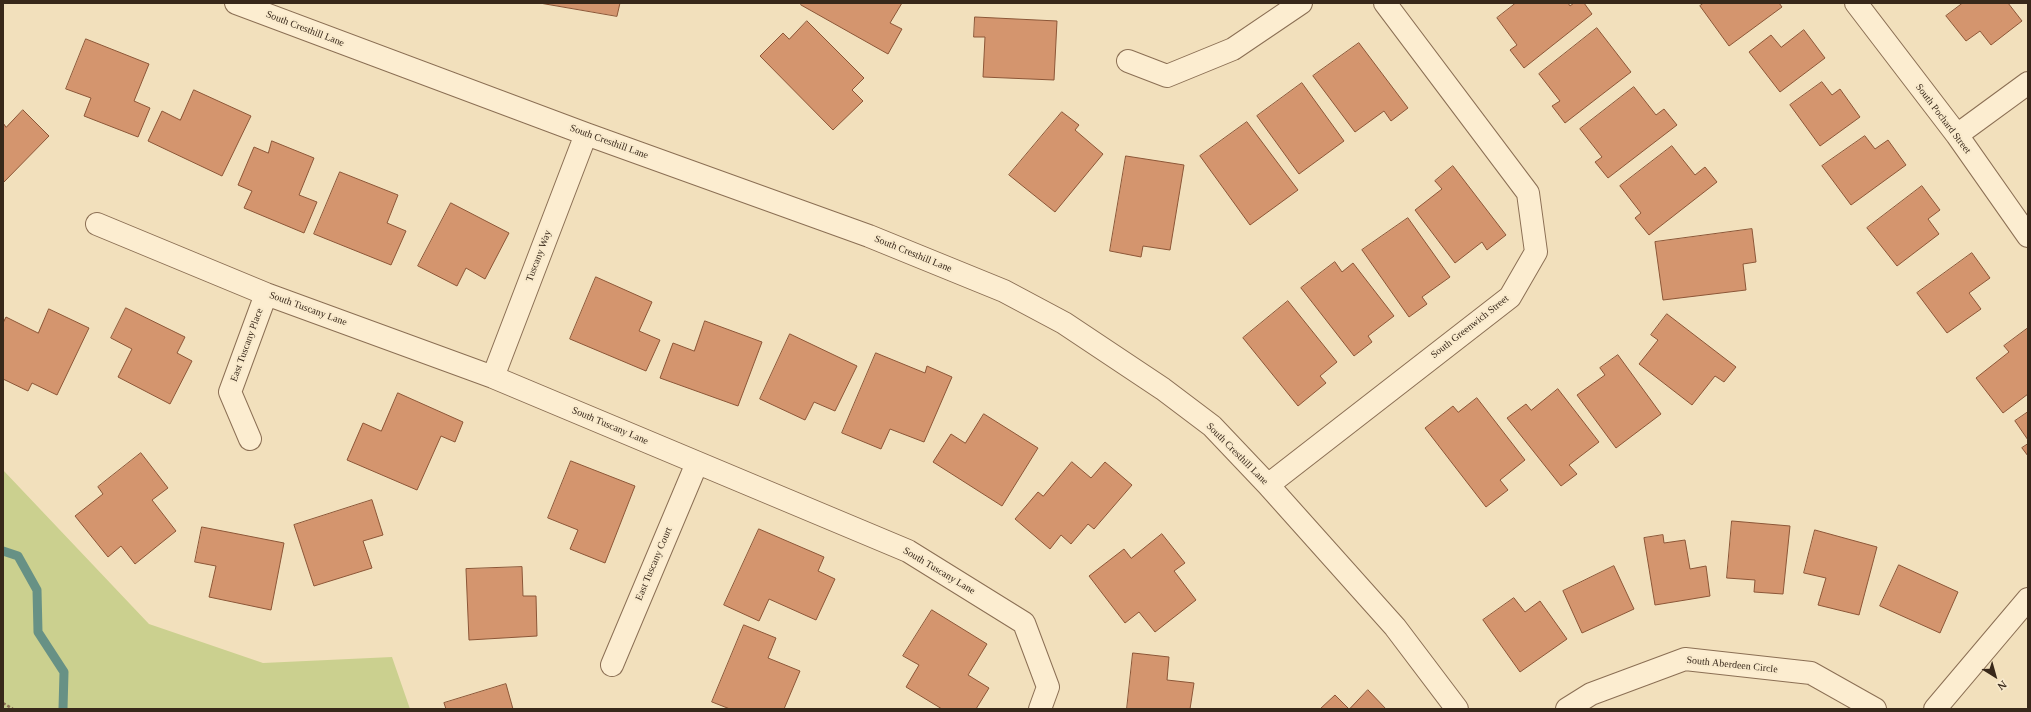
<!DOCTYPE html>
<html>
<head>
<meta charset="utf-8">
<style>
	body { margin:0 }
	#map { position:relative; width:2031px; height:712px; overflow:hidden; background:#f2e0bc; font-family:Georgia,serif }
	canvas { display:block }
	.frame { position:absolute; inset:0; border:4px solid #38281a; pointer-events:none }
	.north { position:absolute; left:1975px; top:656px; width:40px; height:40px; -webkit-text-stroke:3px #f9eacc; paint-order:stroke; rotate:143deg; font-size:11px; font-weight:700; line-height:16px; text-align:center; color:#38281a }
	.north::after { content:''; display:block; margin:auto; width:14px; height:18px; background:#38281a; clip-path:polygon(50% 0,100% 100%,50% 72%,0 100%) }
</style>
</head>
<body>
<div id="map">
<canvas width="2031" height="712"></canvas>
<div class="frame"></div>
<div class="north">N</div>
</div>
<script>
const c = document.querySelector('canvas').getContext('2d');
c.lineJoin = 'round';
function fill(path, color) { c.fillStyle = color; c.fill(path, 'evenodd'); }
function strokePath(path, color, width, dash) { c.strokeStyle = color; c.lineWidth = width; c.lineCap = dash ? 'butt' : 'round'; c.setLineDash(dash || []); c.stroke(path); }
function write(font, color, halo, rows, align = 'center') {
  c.font = font + ' Georgia,serif'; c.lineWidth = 4; c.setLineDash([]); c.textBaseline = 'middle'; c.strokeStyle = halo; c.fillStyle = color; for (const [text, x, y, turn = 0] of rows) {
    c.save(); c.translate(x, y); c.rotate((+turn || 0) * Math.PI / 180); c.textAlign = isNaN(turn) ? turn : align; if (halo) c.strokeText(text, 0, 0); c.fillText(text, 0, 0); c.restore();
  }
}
const green = new Path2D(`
	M3,470l146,154 114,39 129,-6 18,52h-407z`);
const stream = new Path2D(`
	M3,551l15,5 19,34 1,42 26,40 -1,37`);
const building = new Path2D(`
	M540,3h80l-3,13z
	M802,3h100l-12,20 12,6 -14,25 -87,-49z
	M1516,3h52l2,3 4,-3h10l8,11 -68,54 -14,-18 7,-5 -20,-27z
	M1704,3h75l3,4 -53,39 -29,-40z
	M1963,3h45l14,18 -31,24 -11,-14 -14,10 -20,-25z
	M975,17l82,4 -3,59 -71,-3 2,-40h-11z
	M807,21l57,57 -12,12 11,11 -30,29 -73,-74 23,-23 6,6z
	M1597,28l34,44 -66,51 -13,-17 8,-5 -21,-27z
	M1804,30l21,28 -45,34 -31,-40 22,-17 10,12z
	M86,39l63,25 -15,37 16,7 -12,29 -54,-21 7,-18 -25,-9z
	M1359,43l49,65 -17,13 -7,-10 -29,21 -42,-56z
	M1822,82l10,13 8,-6 20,28 -40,29 -30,-41z
	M1302,83l42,58 -45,33 -42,-58z
	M1634,87l22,28 8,-6 13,16 -69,53 -13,-16 7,-5 -22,-28z
	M194,90l57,26 -29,60 -74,-35 14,-30 18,9z
	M23,110l26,26 -46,47v-60l3,4z
	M1062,112l17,13 -4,5 28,24 -48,58 -46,-37z
	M1247,122l51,68 -48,35 -50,-69z
	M1865,136l10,13 13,-9 18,25 -55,40 -29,-39z
	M272,141l42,17 -15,37 18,7 -13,31 -60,-25 8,-17 -14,-6 16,-38 14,6z
	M1672,146l23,29 10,-8 12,15 -68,53 -14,-17 6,-5 -21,-27z
	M1126,156l58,9 -14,85 -27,-4 -2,11 -31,-6z
	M1453,166l53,69 -19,15 -5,-8 -27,21 -40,-53 27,-21 -7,-8z
	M340,172l58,23 -11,28 19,8 -15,34 -77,-31z
	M1922,186l18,24 -12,9 11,15 -42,32 -30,-38z
	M451,203l58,30 -24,46 -19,-11 -9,18 -39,-20z
	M1408,218l42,59 -28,20 5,7 -18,13 -47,-67z
	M1752,229l4,33 -13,2 3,26 -83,10 -8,-58z
	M1972,253l18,25 -21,15 12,16 -34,24 -30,-40z
	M1335,262l7,10 11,-9 41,53 -26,20 4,6 -18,14 -53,-68z
	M596,277l56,25 -13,29 21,9 -14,31 -76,-32z
	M1288,301l49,61 -17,14 6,7 -28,23 -55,-68z
	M126,308l59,29 -8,16 15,8 -22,43 -52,-27 14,-28 -21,-11z
	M49,309l40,19 -32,67 -25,-12 -4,8 -25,-12v-56l3,-6 32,16z
	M1667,314l69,53 -12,15 -9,-6 -23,29 -53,-41 19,-24 -7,-5z
	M705,321l57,21 -24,64 -78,-28 13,-35 21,8z
	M2028,328v66l-25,19 -27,-35 33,-26 -5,-6z
	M790,334l67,32 -22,45 -21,-9 -9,18 -45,-21z
	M876,353l49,20 2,-7 25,11 -28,65 -34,-13 -9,20 -39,-16z
	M1618,355l43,59 -45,34 -39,-53 28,-20 -5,-7z
	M1558,389l41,53 -30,23 8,9 -16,12 -54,-68 19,-14 5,6z
	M398,393l65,29 -8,20 -14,-6 -24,54 -70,-30 16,-37 18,8z
	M1477,398l48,62 -25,20 8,10 -22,17 -61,-79 28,-22 5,6z
	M2028,412v28l-13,-19z
	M984,414l54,34 -36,58 -69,-44 18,-28 14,9z
	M2028,444v12l-6,-8z
	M141,453l27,35 -16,12 24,31 -41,33 -14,-18 -13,11 -33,-41 28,-22 -5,-7z
	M571,461l64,25 -30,77 -35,-14 8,-19 -30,-12z
	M1072,462l19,16 14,-16 27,23 -38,44 -6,-5 -17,20 -10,-9 -11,14 -35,-30 23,-27 5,4z
	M372,500l11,35 -20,6 9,27 -58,18 -20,-61z
	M1732,521l58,5 -7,68 -29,-2 1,-12 -28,-2z
	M202,527l82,16 -13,67 -62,-13 7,-31 -21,-4z
	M759,529l65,28 -6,14 17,8 -19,41 -47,-21 -10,22 -35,-16z
	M1815,530l62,17 -18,68 -41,-10 8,-27 -22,-5z
	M1162,534l23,29 -11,8 22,29 -41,32 -16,-20 -14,11 -36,-47 35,-27 7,9z
	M1663,535l1,8 21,-3 5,29 16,-3 4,30 -55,9 -11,-67z
	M1899,565l59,27 -18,41 -60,-27z
	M1614,566l20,43 -52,24 -19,-42z
	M522,567l1,29h13l1,40 -68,4 -3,-71z
	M1514,598l11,14 15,-11 27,38 -47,33 -37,-52z
	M932,610l55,34 -19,31 21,13 -13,21h-34l-36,-22 13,-22 -16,-9z
	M744,625l32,13 -8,20 32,13 -16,38h-54l-18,-7z
	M1133,653l36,4 -2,23 27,3 -4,26h-63z
	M506,684l7,25h-67l-2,-6z
	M1368,690l18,19h-66l15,-14 14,14z`);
const path = new Path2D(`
	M3,703l10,6`);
const minor = new Path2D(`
	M236,3l350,131 283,102 135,55 60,32 99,66 49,37 56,59 127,142 62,82
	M1856,3l101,132 71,101
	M1128,61l39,15 66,-27 68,-46
	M1957,135l71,-52
	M97,224l169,70 227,83 415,174 116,72 24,64 -8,22
	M493,377l93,-243
	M250,439l-20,-47 36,-98
	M1268,485l242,-188 26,-45 -8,-59 -143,-190
	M612,665l85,-202
	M1567,709l24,-15 94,-35 126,14 64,36
	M1935,709l93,-110`);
const streetNames = [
	["South Cresthill Lane",305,29,21],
	["South Pochard Street",1943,119,53],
	["South Cresthill Lane",609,142,20],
	["South Cresthill Lane",913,254,22],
	["Tuscany Way",539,256,-69],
	["South Tuscany Lane",308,309,20],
	["South Greenwich Street",1470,327,-38],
	["East Tuscany Place",247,345,-70],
	["South Tuscany Lane",610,426,23],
	["South Cresthill Lane",1237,454,45],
	["East Tuscany Court",654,564,-67],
	["South Tuscany Lane",939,571,31],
	["South Aberdeen Circle",1732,665,6]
];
fill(green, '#cbd08f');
strokePath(stream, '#679185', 9);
fill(building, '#d4956e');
strokePath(building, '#8c5637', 1);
strokePath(minor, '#8b6f54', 24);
strokePath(path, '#8b6f54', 2.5, [3, 2]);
strokePath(minor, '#fcedd0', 22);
write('10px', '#38281a', '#f9eacc', streetNames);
</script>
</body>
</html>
